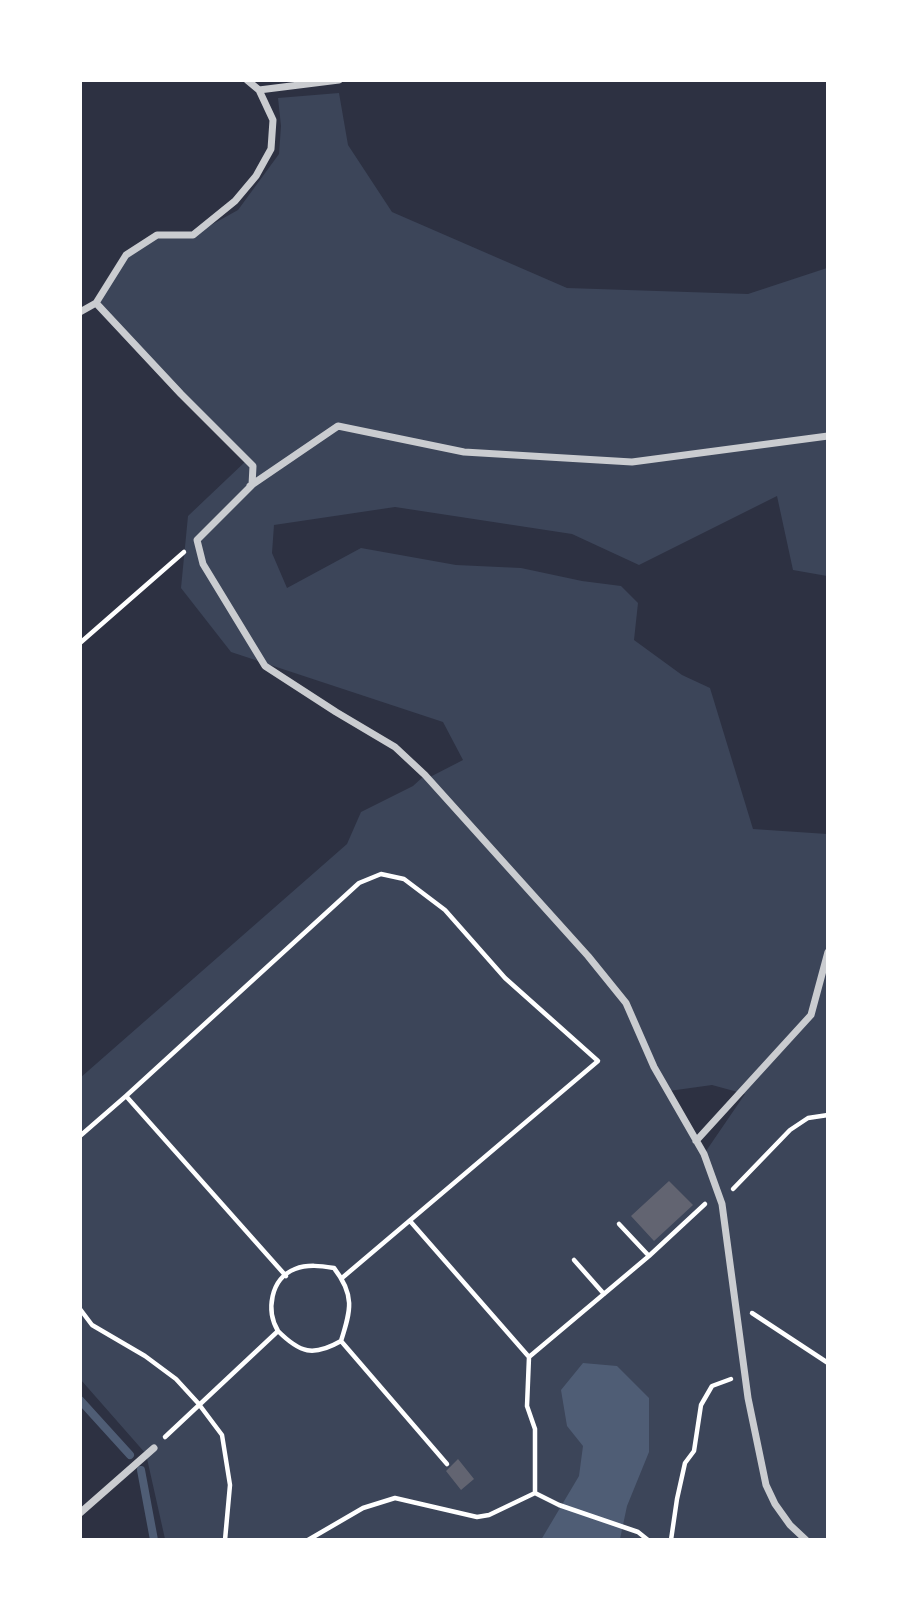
<!DOCTYPE html>
<html>
<head>
<meta charset="utf-8">
<style>
	body { margin:0 }
	#map { position:relative; width:908px; height:1620px; overflow:hidden; background:#2d3142; font-family:Montserrat,sans-serif }
	canvas { display:block }
	.frame { position:absolute; inset:0; border:82px solid #fff; pointer-events:none }
</style>
</head>
<body>
<div id="map">
<canvas width="908" height="1620"></canvas>
<div class="frame"></div>
</div>
<script>
const c = document.querySelector('canvas').getContext('2d');
c.lineJoin = 'round';
function fill(path, color) { c.fillStyle = color; c.fill(path, 'evenodd'); }
function strokePath(path, color, width, dash) { c.strokeStyle = color; c.lineWidth = width; c.lineCap = dash ? 'butt' : 'round'; c.setLineDash(dash || []); c.stroke(path); }
const green = new Path2D(`
	M339,93l9,52 44,67 175,76 181,6 79,-26v308l-34,-6 -16,-74 -138,69 -67,-31 -177,-27 -121,18 -2,28 15,35 74,-40 95,17 65,3 61,13 39,5 17,17 -4,37 48,35 28,13 43,141 74,5v705h-662l-19,-85 -65,-74 -1,-302 267,-234 14,-32 52,-26 12,-11 3,3 35,-18 -20,-38 -212,-70 -50,-64 7,-72 59,-56 -151,-157 30,-48 31,-20h36l45,-25 41,-56 2,-28 -3,-28zM712,1085l33,9 -41,60 -35,-63z`);
const water = new Path2D(`
	M583,1363l34,3 32,32v54l-22,54 -7,33 -79,1 38,-64 4,-30 -16,-20 -6,-36z`);
const stream = new Path2D(`
	M80,1400l50,55
	M141,1470l13,70`);
const building = new Path2D(`
	M669,1181l24,24 -39,36 -23,-25z
	M458,1459l16,20 -13,11 -15,-19z`);
const path = new Path2D(`
	M80,643l104,-91
	M80,1136l46,-40
	M733,1189l57,-59 18,-12 20,-3
	M410,1221l119,136 -2,49 8,23v64
	M619,1224l30,32
	M574,1260l30,34
	M286,1276l-160,-180 233,-213 22,-9 23,5 41,31 60,68 93,83 -256,217
	M80,1309l12,16 53,31 31,23 22,24 24,32 8,50 -5,55
	M752,1313l76,50
	M341,1341l106,123
	M529,1357l120,-101 56,-52
	M165,1437l113,-106c-12,-20 -8,-52 17,-62 13,-5 26,-3 39,-1 21,27 17,42 7,73 -28,16 -41,12 -63,-10
	M308,1540l55,-32 32,-10 82,19 12,-2 46,-22 24,12 79,27 10,8
	M671,1540l6,-41 8,-36 9,-12 7,-46 11,-19 19,-7`);
const minor = new Path2D(`
	M259,90l80,-10
	M96,303l85,91 72,72 -1,19 -55,55 6,24 62,102 71,46 59,35 30,28 163,181 38,47 28,64 50,87 18,50 26,194 18,87 9,19 15,21 16,15
	M80,312l16,-9 30,-48 31,-20h36l42,-34 21,-25 15,-27 2,-29 -14,-30 -12,-10
	M250,486l88,-60 126,26 168,10 196,-26
	M696,1141l115,-126 17,-63
	M80,1513l74,-65`);
fill(green, '#3c4559');
fill(water, '#4f5d75');
strokePath(stream, '#4f5d75', 8);
fill(building, '#626471');
strokePath(path, '#fff', 4.5);
strokePath(minor, '#caccd0', 7);
</script>
</body>
</html>
